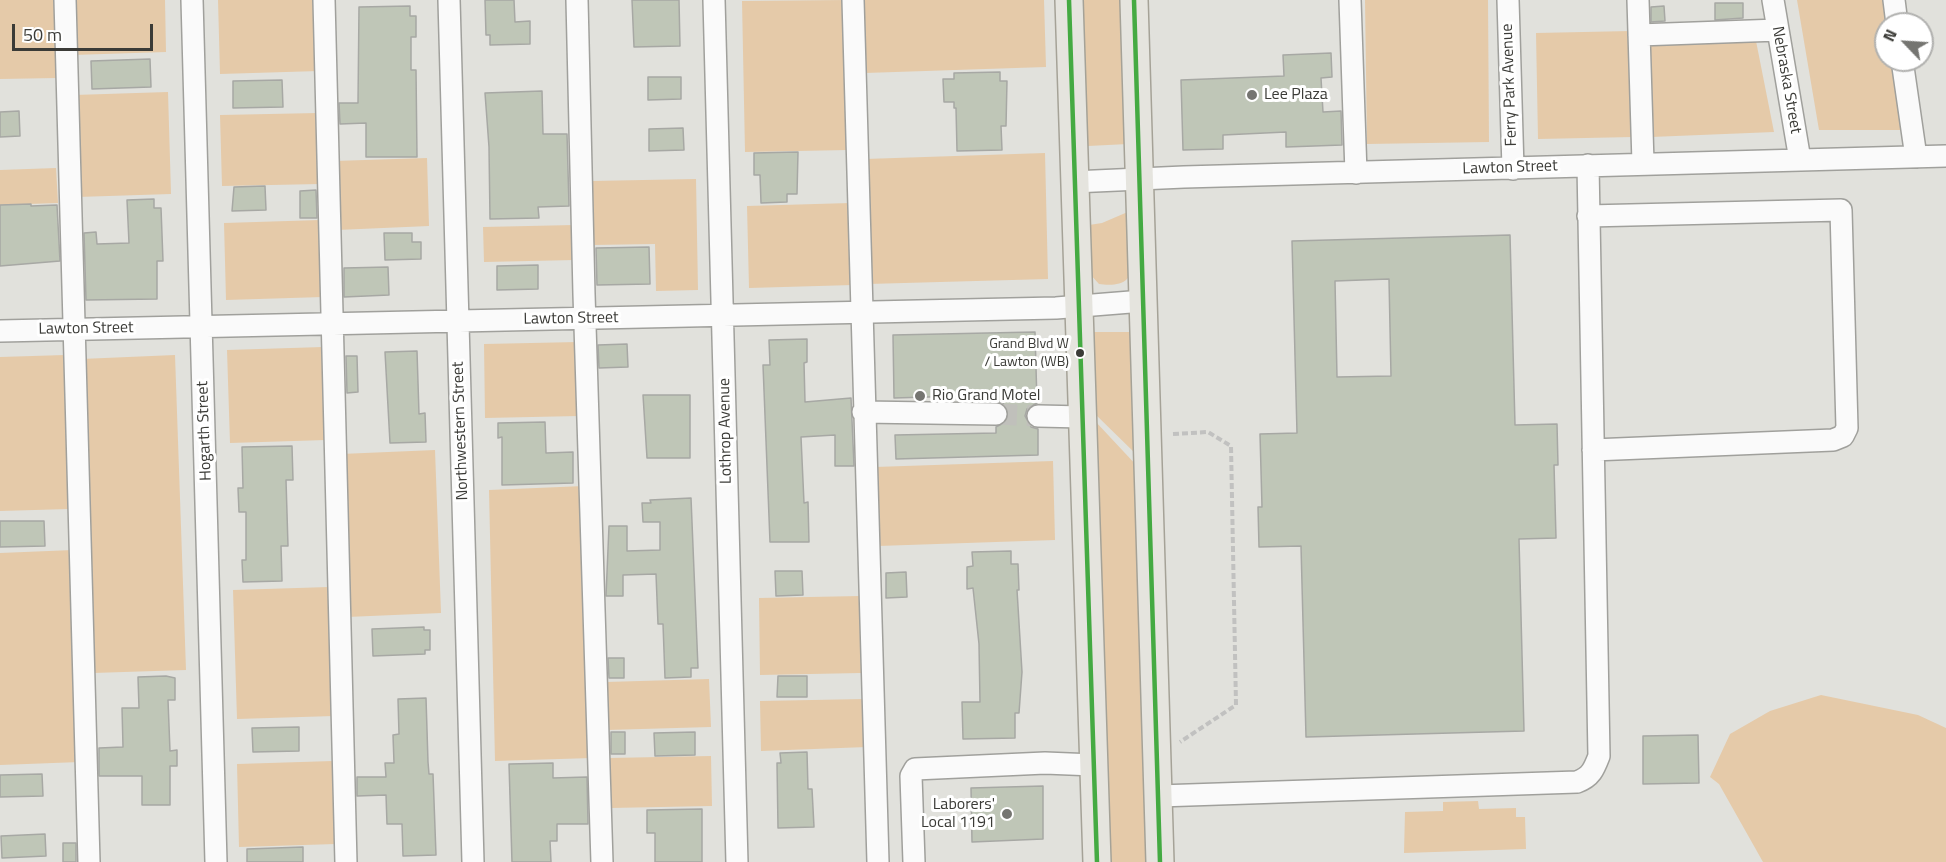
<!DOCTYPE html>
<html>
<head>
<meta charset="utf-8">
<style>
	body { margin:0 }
	#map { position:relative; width:1946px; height:862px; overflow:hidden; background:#e1e1dc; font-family:"Titillium Web",sans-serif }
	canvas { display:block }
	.north { position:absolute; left:1874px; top:12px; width:60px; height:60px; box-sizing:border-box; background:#fff; border:2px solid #b1b1af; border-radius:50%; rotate:295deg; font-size:16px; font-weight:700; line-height:24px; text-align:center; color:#3b3b37 }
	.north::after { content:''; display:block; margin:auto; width:21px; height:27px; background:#757571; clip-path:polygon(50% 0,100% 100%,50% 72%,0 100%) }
	.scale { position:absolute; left:12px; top:24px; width:141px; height:27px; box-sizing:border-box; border:3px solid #3b3b37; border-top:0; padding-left:8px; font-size:18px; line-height:21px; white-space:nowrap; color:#3b3b37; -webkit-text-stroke:4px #fff; paint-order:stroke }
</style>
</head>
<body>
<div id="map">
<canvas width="1946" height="862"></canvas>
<div class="north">N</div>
<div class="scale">50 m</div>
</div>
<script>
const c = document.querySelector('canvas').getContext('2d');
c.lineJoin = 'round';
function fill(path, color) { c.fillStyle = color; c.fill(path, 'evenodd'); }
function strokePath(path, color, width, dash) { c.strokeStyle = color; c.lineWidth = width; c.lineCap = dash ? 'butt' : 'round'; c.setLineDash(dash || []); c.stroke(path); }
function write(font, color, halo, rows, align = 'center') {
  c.font = font + ' "Titillium Web",sans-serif'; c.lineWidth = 6; c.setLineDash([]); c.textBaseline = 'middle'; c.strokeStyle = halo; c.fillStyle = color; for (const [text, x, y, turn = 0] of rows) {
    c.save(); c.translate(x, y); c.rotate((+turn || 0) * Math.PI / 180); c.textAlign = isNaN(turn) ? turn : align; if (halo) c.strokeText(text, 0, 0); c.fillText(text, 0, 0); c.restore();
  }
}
const green = new Path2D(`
	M0,0h55l2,78 -57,1z
	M71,0h94l1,52 -94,3z
	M218,0h99l2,71 -99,3z
	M846,0l2,150 -103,2 -3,-151z
	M863,0h181l2,67 -181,6z
	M1083,0h41l4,144 -40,2z
	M1365,0h123l1,142 -122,2z
	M1797,0h88l3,24h-2v36h8l11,70h-86z
	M1631,31l2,106 -95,2 -2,-106z
	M1756,41l18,91 -123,5 -3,-93z
	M168,92l3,102 -94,3 -3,-102z
	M318,113l2,71 -98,2 -2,-71z
	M1045,153l3,126 -180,5 -3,-125z
	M427,158l2,68 -92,4 -3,-69z
	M56,168l2,35 -58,2v-35z
	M696,179l2,111 -42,1 -1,-47 -63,1 -1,-64z
	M850,203l3,82 -104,3 -2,-82z
	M1130,211c0,14 6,58 -3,68 -6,7 -20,6 -28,5l-10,-11v-48l13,-2z
	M320,220l3,77 -97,3 -2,-77z
	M574,225l1,35 -91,2 -1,-35z
	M1092,332h41l6,125 -45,-44z
	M578,342l1,74 -94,2 -1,-74z
	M323,347l3,93 -96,3 -3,-93z
	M65,355l4,154 -69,2v-154z
	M175,355l11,315 -93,3 -12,-314z
	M1095,421l43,46 10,395h-42z
	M435,450l6,163 -94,4 -6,-163z
	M1053,461l2,79 -177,6 -3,-79z
	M584,486l8,272 -97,3 -6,-271z
	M73,550l7,212 -80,3v-212z
	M329,587l5,129 -97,3 -4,-129z
	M860,596l1,77 -101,2 -1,-77z
	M709,679l2,48 -104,3 -1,-48z
	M1821,695l97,20 28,13v134h-183l-44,-78 -9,-7 20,-43 40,-23z
	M864,699l3,48 -106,4 -1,-50z
	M711,756l1,50 -102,2 -1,-50z
	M333,761l3,83 -97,3 -2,-83z
	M1478,801l1,8 37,-1v9h9l1,32 -122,4 1,-41 38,-1v-9z`);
const building = new Path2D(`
	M485,0h29l1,22 15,-1v23l-40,1v-10h-4z
	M632,0h47l1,46 -46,1z
	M1715,3h28v15l-28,2z
	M410,6v10h6v21h-5v33h5l1,87h-51v-34l-26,1 -1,-21h19l1,-96z
	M1664,6l1,15 -14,1v-15z
	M1331,53l1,24 -11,1 2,34 18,-1 1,34 -56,2v-15l-63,3v14l-40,1 -2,-70 103,-4 -1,-21z
	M150,59l1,28 -59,2 -1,-28z
	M1000,72v9h7l-1,45h-5l1,24 -45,1 -1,-43h-2v-6h-10l-1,-23h11v-6z
	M648,77h33v22l-33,1z
	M282,80l1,27 -50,1v-27z
	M542,91l1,43h24l2,72 -31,1 1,11 -49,1 -1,-72 -4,-54z
	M19,111l1,25 -20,1v-25z
	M683,128l1,22 -35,1v-22z
	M798,152l-1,42h-10v8l-26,1 -1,-28h-6v-22z
	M265,186l1,24 -34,1 2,-24z
	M316,190l1,28h-17v-27z
	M154,199v9h7l2,53h-6v38l-71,1 -2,-67 12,-1 1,12 32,-1 -2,-43z
	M31,204v2l26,-1 3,56 -60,5v-61z
	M384,233h28v9h9v17l-36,1z
	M1510,235l5,190 42,-1 1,41h-4l2,73 -37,1 5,192 -218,6 -5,-191 -42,1 -1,-40h4l-2,-73 37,-1 -5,-192zM1389,279l2,97 -54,1 -2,-96z
	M649,247l1,37 -53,1 -1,-37z
	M538,265v24l-41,1v-24z
	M388,267l1,28 -45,2v-29z
	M1035,332l2,71 -10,6 -2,7 6,11 7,2v26l-142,4 -1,-24 101,-2v-6l11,-6 2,-7 -6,-11 -7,-2 -1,-6 -101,3 -1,-63z
	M807,339v23l-3,1 1,39 46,-4 3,68h-19v-31l-34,2 3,66 4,-1 1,40h-39l-7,-177h7l-1,-25z
	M627,344l1,23 -29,1 -1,-23z
	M417,351l2,63 6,-1 1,29 -36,1 -5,-91z
	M346,356h11l1,36 -11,1z
	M643,395h47v63h-43z
	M545,422l1,31 27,-1v31l-71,2v-48l-4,1v-15z
	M292,446l1,34h-7l2,66h-7l1,35 -39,1 -1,-22h4v-48h-7l-1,-24h5l-1,-41z
	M691,498l7,170h-7v9l-26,1 -2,-54h-5l-2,-50 -33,1v21h-17l3,-70h18v25l33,-1v-28h-17l-1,-19h9l-1,-3z
	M0,521h44l1,25 -45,1z
	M1011,551v13h7l1,26h-2l5,82 -3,41h-4v25l-52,1 -1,-37h18l-1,-58 -6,-56 -6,1v-22l6,-1 -1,-14z
	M775,571h27l1,24 -27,1z
	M906,572l1,25 -21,1v-25z
	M424,627v3h6v20h-5v4l-52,2 -1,-27z
	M608,658h16v20h-15z
	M166,676l9,2v22h-7l2,51 7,-1v16h-7v39h-28v-29h-43v-28l24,-1 -1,-39h17l-1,-31z
	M778,676h29v21h-30z
	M426,698l2,64 1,12h4l3,81 -33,1 -1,-32h-15l-1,-29 -29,1v-19h29l-1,-14h9l-1,-28 6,-1 -1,-35z
	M299,727v24l-46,1 -1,-24z
	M611,732h14v22h-14z
	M695,732v23l-40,1 -1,-23z
	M1698,735l1,48 -56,1v-48z
	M807,752l1,37h4l2,38 -36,1 -1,-65h4l-1,-10z
	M553,763v15l34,-1 1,47h-31v17h-7l1,21h-39l-3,-98z
	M42,774l1,22 -43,1v-22z
	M1043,786v53l-71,3 -1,-54z
	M702,809v53h-47v-29h-8v-23z
	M45,834l1,22 -44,2 -1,-22z
	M63,843h13v19h-13z
	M303,847v15h-56v-13z`);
const minorTunnel = new Path2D(`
	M996,414l42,2`);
const path = new Path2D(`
	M1173,434l35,-2 23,14 5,259 -56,37`);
const minor = new Path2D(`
	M65,0l24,862
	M192,0l24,862
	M324,0l22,862
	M449,0l24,862
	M577,0l7,294 18,568
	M714,0l23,862
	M853,0l25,862
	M1350,0l6,173
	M1508,0l5,169
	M1638,0l5,163
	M1773,0l27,160
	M1894,0l3,24
	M1639,35l139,-5
	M1902,60l14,97
	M1073,182l111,-5 762,-21
	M1588,216l253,-6 6,218 -4,8 -10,4 -240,10
	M0,331l1056,-23 87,-7
	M863,412l133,2
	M1038,416l45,1
	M1159,796l418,-14c14,-5 17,-13 22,-26l-11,-591
	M914,862l-3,-86 4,-7 130,-6 49,2`);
const major = new Path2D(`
	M1069,0l28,862
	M1134,0l26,862`);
const bus1 = new Path2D(`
	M1069,0l28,862
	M1134,0l26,862`);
const markers = [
	[1252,95,6,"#757571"],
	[1080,353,5,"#3b3b37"],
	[920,396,6,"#757571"],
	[1007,814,6,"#757571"]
];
const busNames = [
	["Grand Blvd W",1069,345],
	["/ Lawton (WB)",1069,363]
];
const streetNames = [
	["Nebraska Street",1786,80,80],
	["Ferry Park Avenue",1510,85,-92],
	["Lawton Street",1510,168,-2],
	["Lawton Street",571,319,-1],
	["Lawton Street",86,329,-1],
	["Hogarth Street",205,431,-92],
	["Northwestern Street",461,431,-92],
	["Lothrop Avenue",726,431,-91]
];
const poiNames = [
	["Lee Plaza",1264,95],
	["Rio Grand Motel",932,396],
	["Laborers'",995,805,"right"],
	["Local 1191",995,823,"right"]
];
fill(green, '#e5caa9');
fill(building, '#bfc6b7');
strokePath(building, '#a7a8a4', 1.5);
strokePath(minorTunnel, '#c0c0bb', 21, [21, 10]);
strokePath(minor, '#a0a09c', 24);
strokePath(major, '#a5a297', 30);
strokePath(path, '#c1c1c0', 4, [6, 3]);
strokePath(minor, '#fafafa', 21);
strokePath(major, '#e5e4de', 27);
strokePath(bus1, '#44aa42', 4.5);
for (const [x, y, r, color] of markers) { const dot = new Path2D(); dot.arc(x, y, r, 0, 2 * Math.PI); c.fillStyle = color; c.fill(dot); strokePath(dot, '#fff', 2); }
write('14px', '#3b3b37', '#fff', busNames, 'right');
write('16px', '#3b3b37', '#fff', streetNames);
write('16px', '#3b3b37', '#fff', poiNames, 'left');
</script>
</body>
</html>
